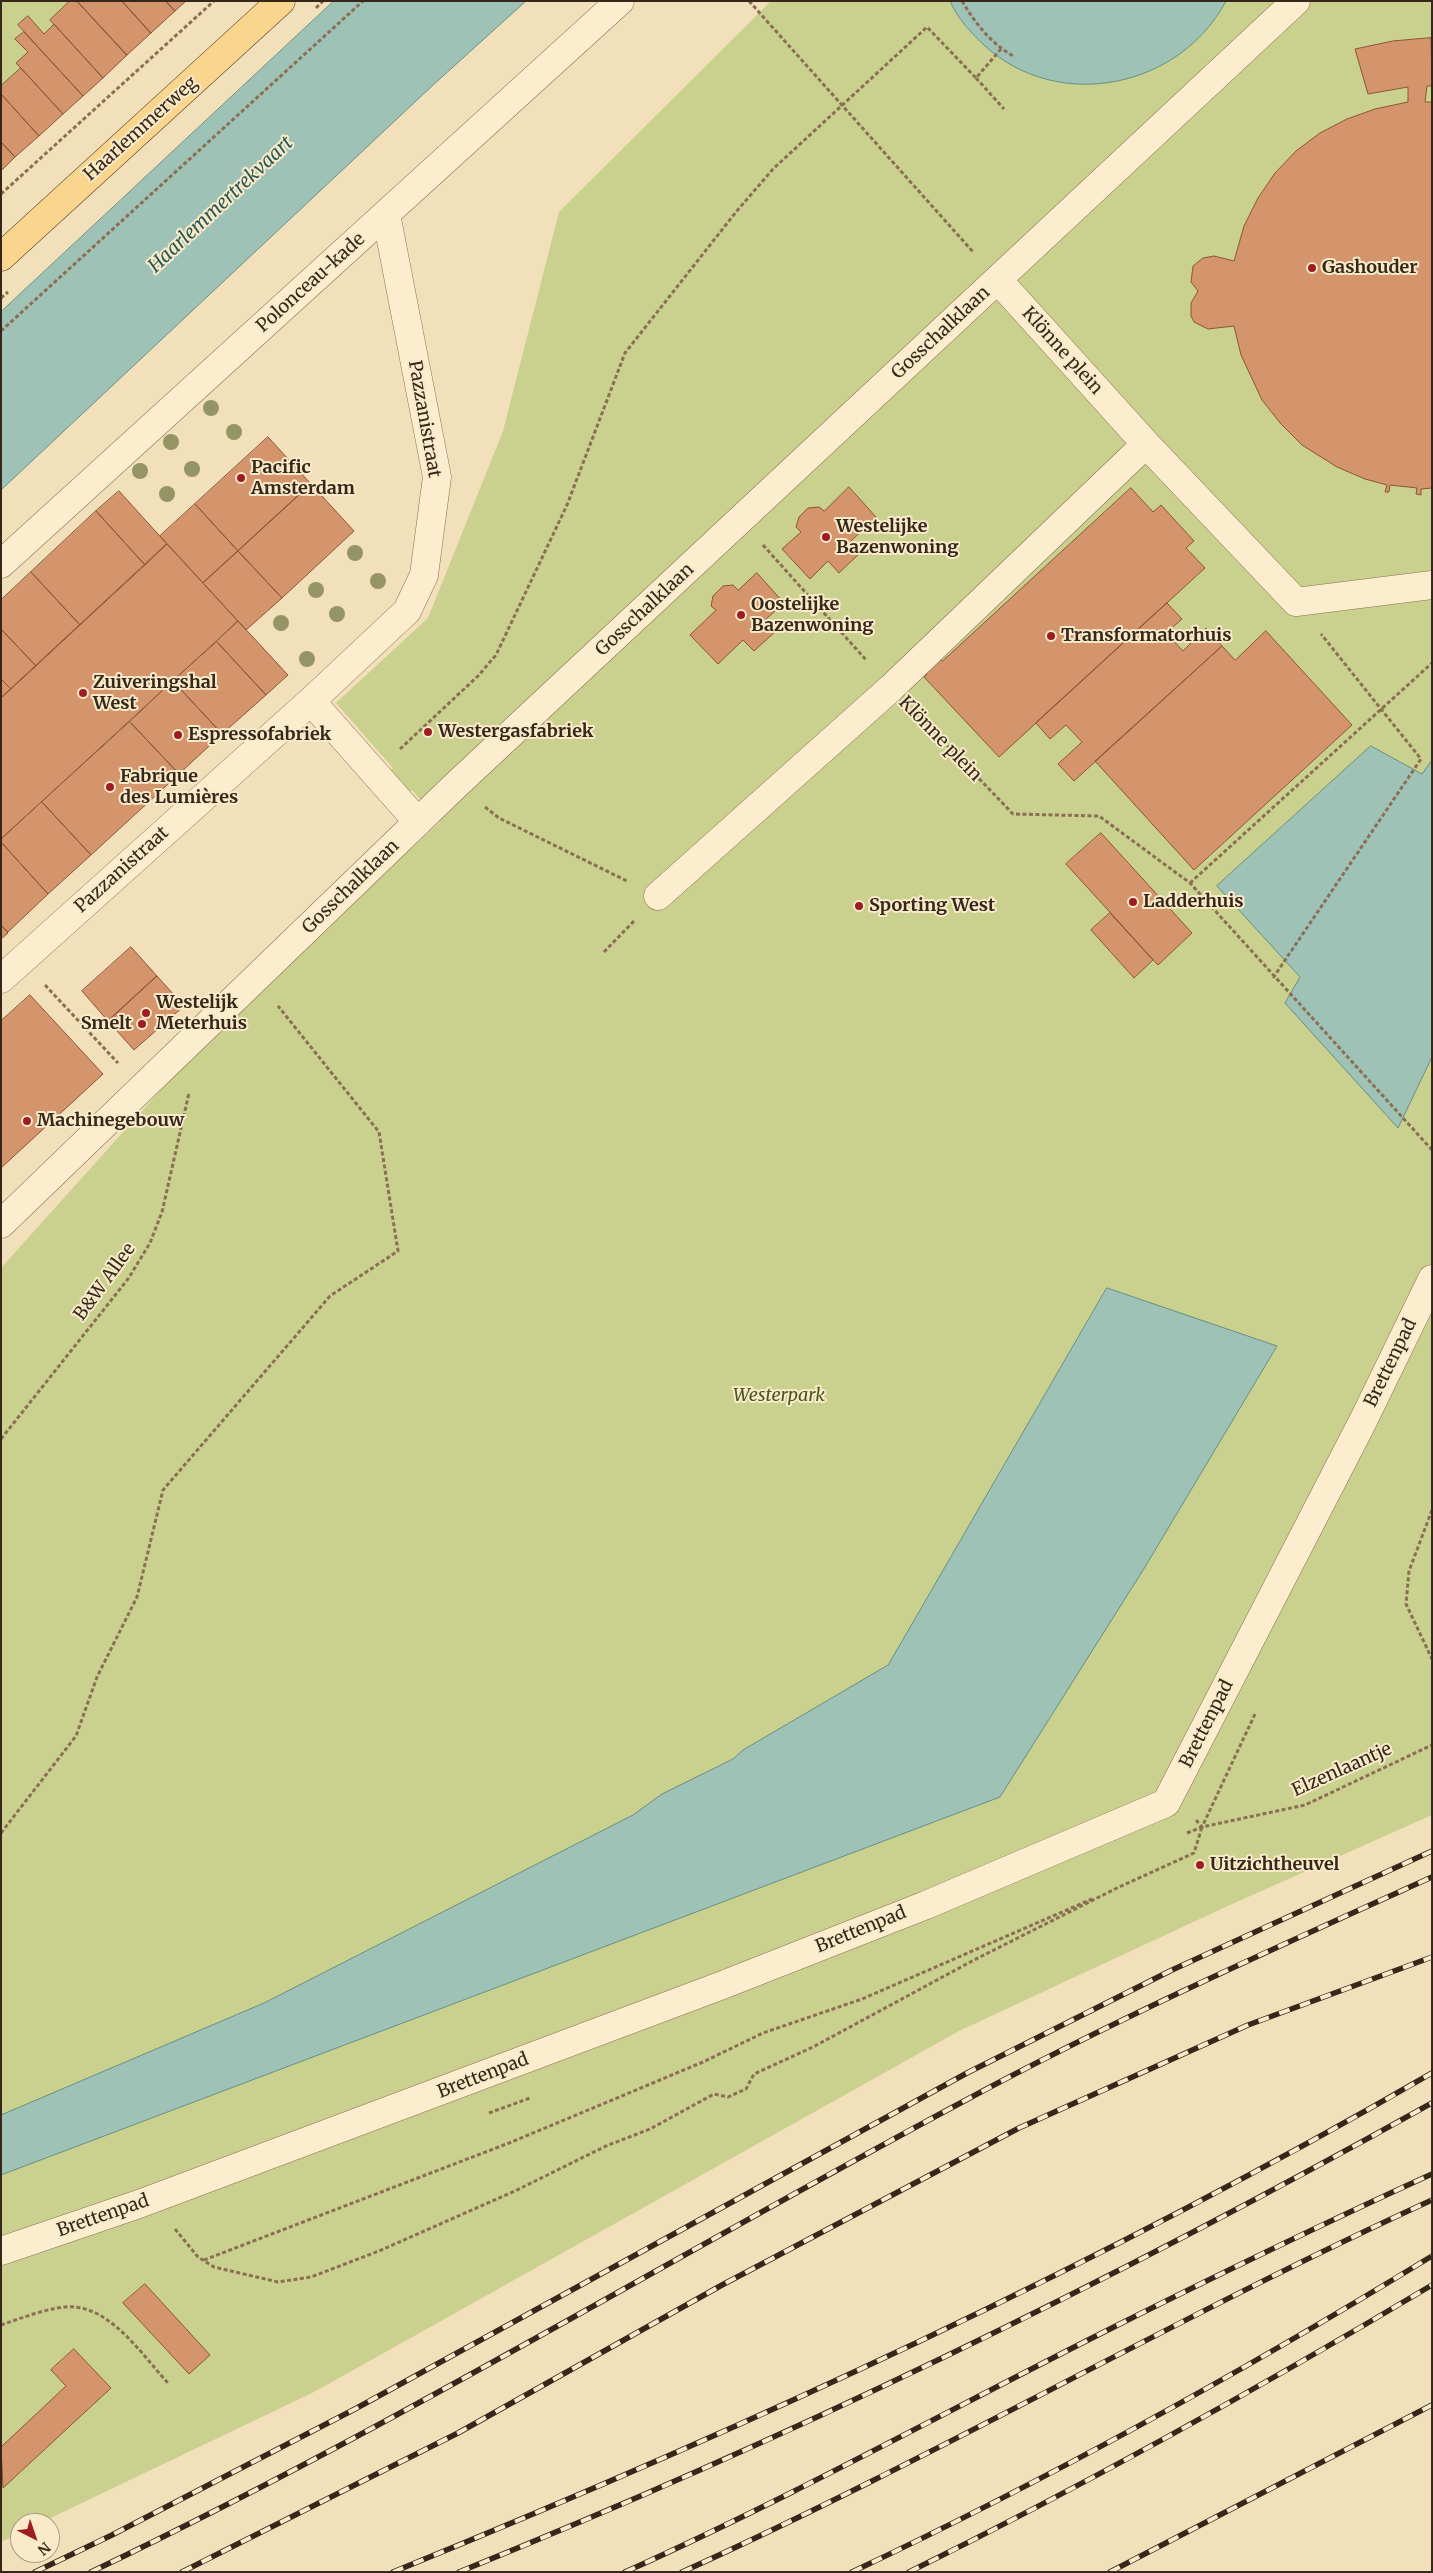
<!DOCTYPE html>
<html>
<head>
<meta charset="utf-8">
<style>
	body { margin:0 }
	#map { position:relative; width:1433px; height:2573px; overflow:hidden; background:#f2e0ba; font-family:Merriweather,serif }
	canvas { display:block }
	.frame { position:absolute; inset:0; border:2px solid #37271a; pointer-events:none }
	.north { position:absolute; left:10px; top:2513px; width:50px; height:50px; box-sizing:border-box; background:#f9eaca; border:1px solid #ab9c84; border-radius:50%; rotate:139deg; font-size:14px; font-weight:700; line-height:20px; text-align:center; color:#37271a }
	.north::after { content:''; display:block; margin:auto; width:18px; height:22px; background:#9f1d22; clip-path:polygon(50% 0,100% 100%,50% 72%,0 100%) }
</style>
</head>
<body>
<div id="map">
<canvas width="1433" height="2573"></canvas>
<div class="frame"></div>
<div class="north">N</div>
</div>
<script>
const c = document.querySelector('canvas').getContext('2d');
c.lineJoin = 'round';
function fill(path, color) { c.fillStyle = color; c.fill(path, 'evenodd'); }
function strokePath(path, color, width, dash) { c.strokeStyle = color; c.lineWidth = width; c.lineCap = dash ? 'butt' : 'round'; c.setLineDash(dash || []); c.stroke(path); }
function write(font, color, halo, rows, align = 'center') {
  c.font = font + ' Merriweather,serif'; c.lineWidth = 4; c.setLineDash([]); c.textBaseline = 'middle'; c.strokeStyle = halo; c.fillStyle = color; for (const [text, x, y, turn = 0] of rows) {
    c.save(); c.translate(x, y); c.rotate((+turn || 0) * Math.PI / 180); c.textAlign = isNaN(turn) ? turn : align; if (halo) c.strokeText(text, 0, 0); c.fillText(text, 0, 0); c.restore();
  }
}
const green = new Path2D(`
	M1,1h94l-94,89z
	M771,1h661v1814l-211,94 -262,122 -645,361 -274,131h-20v10l-19,9v-1274l220,-245 219,-201 -28,-32 -5,4 -21,-19 7,-7 -57,-65 92,-85 75,-187 56,-219z`);
const water = new Path2D(`
	M334,1h192l-94,85 -431,404v-178z
	M950,1h276c-46,87 -167,112 -241,45 -13,-12 -28,-28 -35,-45z
	M1371,746l51,28 10,-14v297l-34,71 -113,-125 15,-26 -83,-91z
	M1107,1288l170,58 -132,221 -145,230 -999,378v-60l263,-112 369,-188 29,-21 71,-35 10,-9 145,-85z`);
const building = new Path2D(`
	M70,1h7l50,54 -24,23 -53,-58z
	M77,1h45l29,32 -24,22z
	M122,1h44l9,10 -24,22z
	M166,1h20l-11,10z
	M28,16l16,18 10,-10 49,54 -20,18 -65,-71z
	M24,32l59,64 -20,18 -47,-51 12,-11 -13,-13z
	M1431,38l1,48h-5l-2,16h7v386l-11,1v6l-5,-1 1,-6 -27,-3 -1,7h-4l2,-7 -22,-6 -28,-12 -35,-22 -21,-21 -19,-24 -21,-45 -7,-29 -26,3 -14,-7 -3,-6v-13l7,-12 -7,-9 2,-16 10,-8 11,-2 20,5 10,-35 14,-28 17,-25 21,-22 24,-18 27,-14 28,-10 33,-7v-15l-40,7 -13,-45 38,-8z
	M21,68l42,46 -24,22 -38,-42v-8z
	M1,94l38,42 -24,21 -14,-15z
	M1,142l14,15 -14,14z
	M268,437l43,47 -73,67 -43,-47z
	M311,484l43,47 -72,67 -44,-47z
	M849,487l27,30 -25,24 10,11 -22,21 -11,-12 -18,18 -28,-30 19,-17 -5,-5 3,-10 9,-9 11,-1 5,4z
	M1131,488l22,24 8,-7 33,36 -8,7 19,20 -206,189 -75,-80 3,-3 -6,-7 15,-13 6,7z
	M119,491l48,53 -22,21 -49,-54z
	M195,504l43,47 -35,32 -43,-47z
	M96,511l49,54 -65,60 -49,-53z
	M167,544l71,77 -237,218v-141z
	M238,551l44,47 -36,32 -43,-47z
	M31,572l49,53 -44,41 -35,-37v-29z
	M757,573l27,30 -19,17 11,11 -22,20 -11,-11 -25,24 -28,-29 26,-25 -5,-4 2,-10 10,-10 10,-1 5,5z
	M1167,603l15,16 -16,14 17,18 23,-23 16,18 -148,135 -16,-17 24,-22 -16,-17 -16,14 -14,-16z
	M238,621l50,54 -22,20 -49,-53z
	M1,629l35,37 -25,23 -10,-10z
	M1266,631l86,94 -158,145 -99,-109 127,-115 13,14z
	M217,642l49,53 -44,39 -49,-53z
	M1,679l10,10 -10,9z
	M173,681l49,53 -43,40 -49,-52z
	M130,722l49,52 -88,81 -49,-53z
	M42,802l49,53 -43,39 -47,-52v-3z
	M1101,833l91,100 -34,32 -92,-101z
	M1,842l47,52 -40,38 -7,-7z
	M1110,913l43,47 -19,18 -43,-48z
	M1,925l7,8 -7,6z
	M131,947l26,29 -49,45 -26,-30z
	M157,976l27,30 -50,44 -26,-29z
	M30,995l73,79 -102,94v-147z
	M145,2284l65,71 -21,19 -66,-71z
	M74,2349l37,39 -108,100 -2,-41 65,-61 -15,-16z`);
const path = new Path2D(`
	M749,1l225,252
	M962,1c14,23 29,43 53,56
	M316,8l7,-7
	M976,78l28,31
	M1,194l213,-193
	M1,298l7,-6
	M1,331l362,-330
	M763,545l104,116
	M916,713l97,101 86,2 91,67 242,267
	M400,749l78,-73 18,-21 71,-150 58,-152 111,-141 37,-43 154,-142 49,51 25,-29
	M485,807l14,11 128,63
	M1190,883l242,-220
	M604,952l30,-31
	M1273,978l148,-219 -100,-125
	M45,985l73,78
	M1,1439l127,-160 22,-36 12,-31 27,-119
	M1432,1510l-23,61 -3,33 26,55
	M1196,1820l6,7 53,-113
	M1,1833l75,-97 21,-59 40,-80 26,-107 167,-194 68,-45 -19,-119 -101,-126
	M1187,1833l15,-6 103,-22 127,-60
	M489,2113l41,-15
	M175,2229l23,28 16,10 64,15 33,-5 68,-26 136,-60 91,-45 44,-17 64,-35 14,3 18,-8 8,-15 59,-27 161,-87 143,-72 77,-35 8,-26
	M204,2260l305,-117 194,-81 60,-29 99,-34 230,-100
	M1,2325c21,-7 53,-20 74,-18 39,4 68,49 93,76`);
const minor = new Path2D(`
	M998,280l148,164 150,158 136,-17
	M1,564l619,-563
	M311,701l107,121
	M658,896l233,-208 255,-244
	M1,979l310,-278 96,-90 17,-36 13,-98 -51,-263
	M1,1224l455,-439 840,-784
	M1,2251l138,-47 581,-218 206,-81 240,-102 197,-382 69,-142`);
const major = new Path2D(`
	M1,257l280,-256`);
const rail = new Path2D(`
	M35,2572l77,-37 243,-126 612,-336 205,-103 260,-119
	M91,2572c299,-143 583,-316 875,-472 152,-82 309,-152 466,-223
	M182,2572l276,-139 264,-148 297,-157 229,-103 184,-68
	M393,2572c356,-145 706,-306 1039,-499
	M459,2572c335,-135 658,-293 973,-469
	M625,2572c160,-72 313,-156 469,-235 111,-56 224,-111 338,-163
	M682,2572c254,-115 496,-256 750,-372
	M852,2572c199,-94 392,-201 580,-316
	M909,2572c178,-88 352,-185 523,-287
	M1110,2572l322,-167`);
const trees = [
	[211,408],
	[234,432],
	[171,442],
	[192,469],
	[140,471],
	[167,494],
	[355,553],
	[378,581],
	[316,590],
	[337,614],
	[281,623],
	[307,659]
];
const markers = [
	[1312,268,5,"#9f1d22"],
	[241,478,5,"#9f1d22"],
	[826,537,5,"#9f1d22"],
	[741,615,5,"#9f1d22"],
	[1051,636,5,"#9f1d22"],
	[83,693,5,"#9f1d22"],
	[428,732,5,"#9f1d22"],
	[178,735,5,"#9f1d22"],
	[110,787,5,"#9f1d22"],
	[1133,902,5,"#9f1d22"],
	[859,906,5,"#9f1d22"],
	[146,1013,5,"#9f1d22"],
	[142,1024,5,"#9f1d22"],
	[27,1121,5,"#9f1d22"],
	[1200,1865,5,"#9f1d22"]
];
const streetNames = [
	["Haarlemmerweg",141,129,-42],
	["Polonceau-kade",311,283,-42],
	["Gosschalklaan",941,333,-43],
	["Klönne plein",1062,351,48],
	["Pazzanistraat",424,419,80],
	["Gosschalklaan",645,610,-43],
	["Klönne plein",940,739,46],
	["Pazzanistraat",122,870,-42],
	["Gosschalklaan",351,887,-44],
	["B&W Allee",105,1282,-54],
	["Brettenpad",1391,1363,-64],
	["Brettenpad",1207,1724,-63],
	["Elzenlaantje",1342,1770,-24],
	["Brettenpad",861,1930,-22],
	["Brettenpad",483,2076,-21],
	["Brettenpad",103,2216,-19]
];
const poiNames = [
	["Gashouder",1322,268],
	["Pacific",251,468],
	["Amsterdam",251,489],
	["Westelijke",836,527],
	["Bazenwoning",836,548],
	["Oostelijke",751,605],
	["Bazenwoning",751,626],
	["Transformatorhuis",1061,636],
	["Zuiveringshal",93,683],
	["West",93,704],
	["Westergasfabriek",438,732],
	["Espressofabriek",188,735],
	["Fabrique",120,777],
	["des Lumières",120,798],
	["Ladderhuis",1143,902],
	["Sporting West",869,906],
	["Westelijk",156,1003],
	["Meterhuis",156,1024],
	["Smelt",132,1024,"right"],
	["Machinegebouw",37,1121],
	["Uitzichtheuvel",1210,1865]
];
const parkNames = [
	["Westerpark",779,1396]
];
const waterNames = [
	["Haarlemmertrekvaart",221,205,-43]
];
fill(green, '#cad08e');
fill(water, '#9fc2b7');
strokePath(water, '#669084', 1);
fill(building, '#d4946c');
strokePath(building, '#8b5637', 1);
strokePath(minor, '#8a6f53', 29);
strokePath(major, '#573d28', 29);
strokePath(path, '#8a6f53', 3, [4, 2.5]);
strokePath(minor, '#fcedce', 28);
strokePath(major, '#fad58d', 28);
strokePath(rail, '#37271a', 5.5);
strokePath(rail, '#f9eaca', 4, [11]);
c.fillStyle = '#959464';
for (const [x, y] of trees) { c.beginPath(); c.arc(x, y, 8, 0, 2 * Math.PI); c.fill(); }
for (const [x, y, r, color] of markers) { const dot = new Path2D(); dot.arc(x, y, r, 0, 2 * Math.PI); c.fillStyle = color; c.fill(dot); strokePath(dot, '#f9eaca', 2); }
write('18px', '#37271a', '#f9eaca', streetNames);
write('bold 18px', '#37271a', '#f9eaca', poiNames, 'left');
write('italic 18px', '#49561e', '#f9eaca', parkNames);
write('italic 19px', '#275954', '#f9eaca', waterNames);
</script>
</body>
</html>
